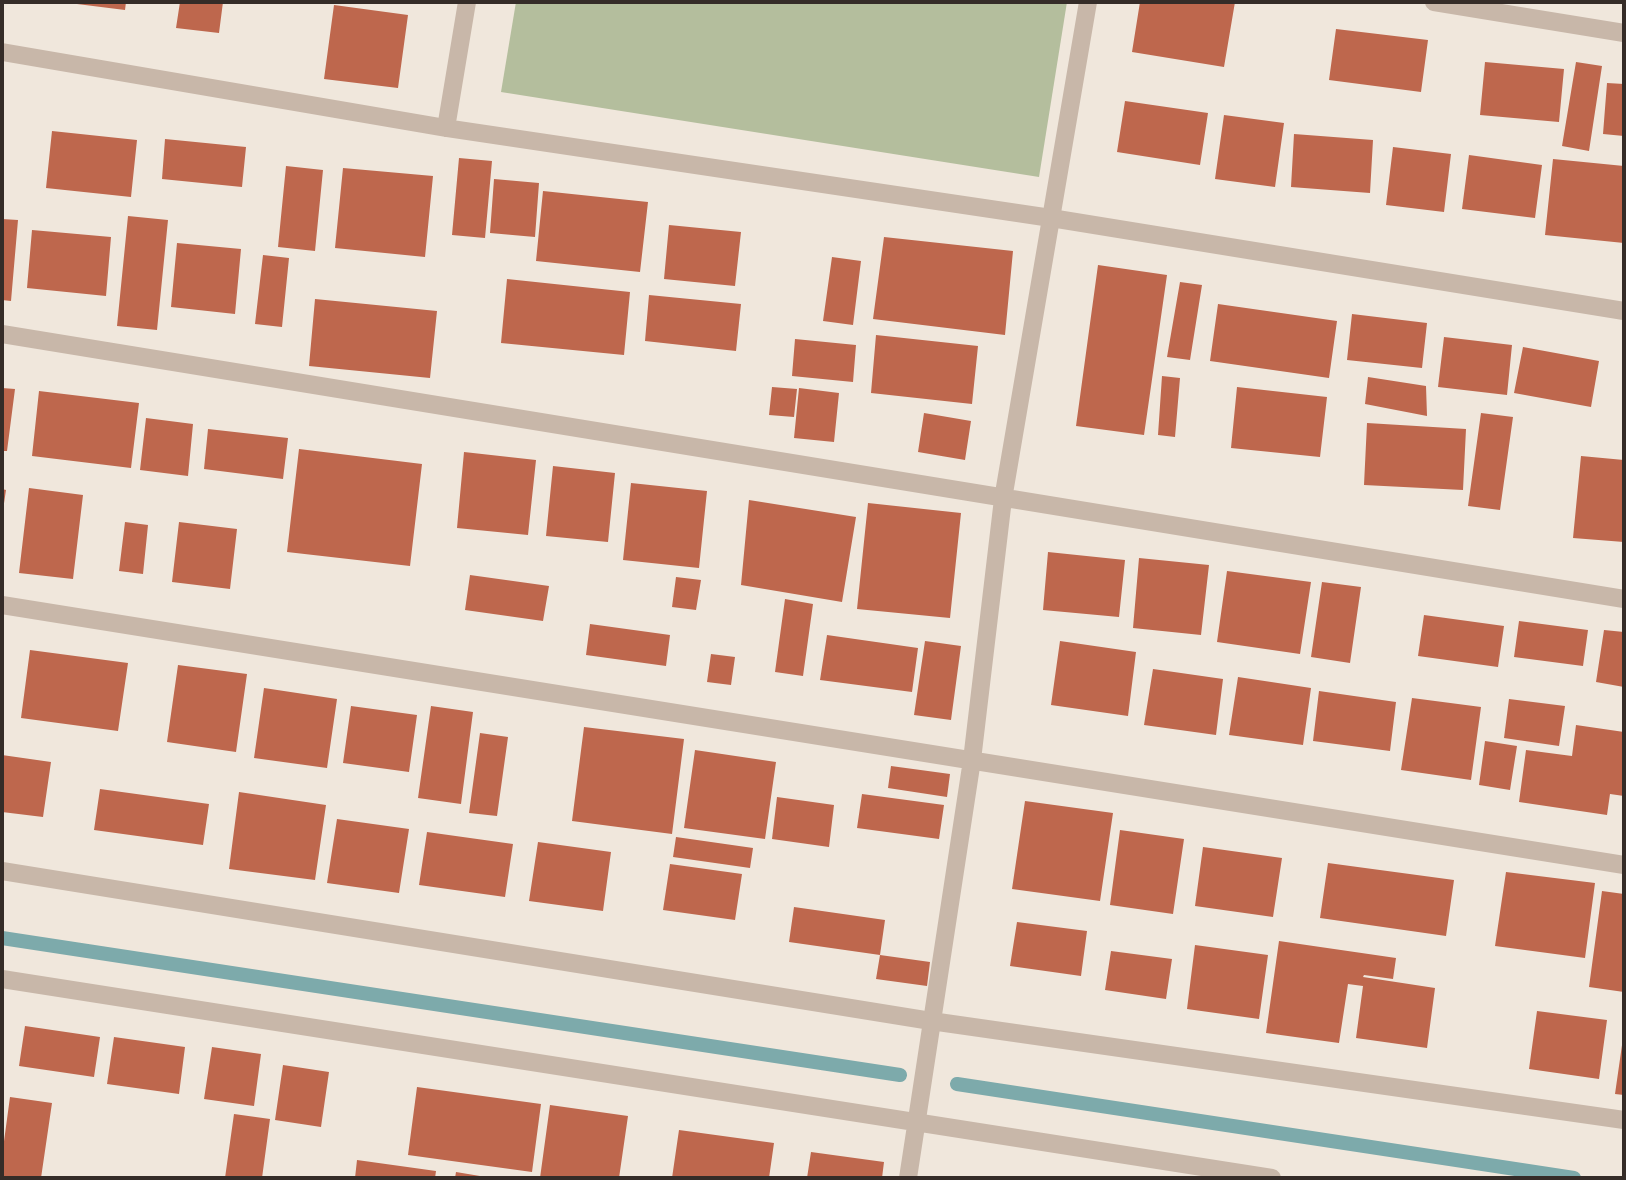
<!DOCTYPE html>
<html>
<head>
<meta charset="utf-8">
<style>
	body { margin:0 }
	#map { position:relative; width:1626px; height:1180px; overflow:hidden; background:#f0e7dc; font-family:Barlow,sans-serif }
	canvas { display:block }
	.frame { position:absolute; inset:0; border:4px solid #352c28; pointer-events:none }
</style>
</head>
<body>
<div id="map">
<canvas width="1626" height="1180"></canvas>
<div class="frame"></div>
</div>
<script>
const c = document.querySelector('canvas').getContext('2d');
c.lineJoin = 'round';
function fill(path, color) { c.fillStyle = color; c.fill(path, 'evenodd'); }
function strokePath(path, color, width, dash) { c.strokeStyle = color; c.lineWidth = width; c.lineCap = dash ? 'butt' : 'round'; c.setLineDash(dash || []); c.stroke(path); }
const green = new Path2D(`
	M516,2h551l-28,175 -538,-85z`);
const stream = new Path2D(`
	M2,938l898,137
	M957,1084l617,94`);
const building = new Path2D(`
	M78,2h48l-1,8 -48,-6z
	M180,2h43l-4,31 -43,-5z
	M1140,2h95l-11,65 -92,-15z
	M334,5l74,10 -10,73 -74,-9z
	M1336,29l92,11 -7,52 -92,-12z
	M1485,62l79,7 -5,53 -79,-7z
	M1576,62l26,4 -13,85 -27,-5z
	M1607,83l17,1v52l-21,-2z
	M1125,101l83,12 -8,52 -83,-13z
	M1224,115l60,8 -9,64 -60,-8z
	M52,131l85,9 -6,57 -85,-9z
	M1294,134l79,6 -3,53 -79,-6z
	M165,139l81,8 -4,40 -80,-8z
	M1393,147l58,7 -7,58 -58,-7z
	M1469,155l73,10 -7,53 -73,-9z
	M459,158l33,3 -7,77 -33,-3z
	M1553,159l71,7v77l-79,-8z
	M286,166l37,4 -8,81 -37,-4z
	M343,168l90,8 -8,81 -90,-9z
	M494,179l45,4 -4,54 -45,-4z
	M543,191l105,11 -8,70 -104,-11z
	M128,216l40,4 -11,110 -40,-4z
	M2,219l16,1 -7,81 -9,-1z
	M669,225l72,7 -6,54 -71,-7z
	M32,230l79,7 -5,59 -79,-8z
	M884,237l129,14 -8,84 -132,-16z
	M177,243l64,6 -6,65 -64,-7z
	M263,255l26,3 -7,69 -27,-3z
	M832,257l29,4 -8,64 -30,-4z
	M1098,265l69,10 -23,160 -68,-9z
	M507,279l123,13 -6,63 -123,-12z
	M1180,282l22,3 -12,75 -23,-3z
	M649,295l92,9 -5,47 -91,-10z
	M315,299l122,12 -7,67 -121,-12z
	M1218,304l119,17 -8,57 -119,-17z
	M1352,314l75,9 -5,45 -75,-8z
	M876,335l102,11 -6,58 -101,-11z
	M1444,337l68,8 -5,50 -69,-8z
	M795,339l61,6 -3,37 -61,-6z
	M1523,347l76,14 -8,46 -77,-14z
	M1162,376l18,2 -5,59 -17,-2z
	M1368,377l58,9 1,30 -62,-12z
	M772,387l25,2 -3,28 -25,-2z
	M1237,387l90,10 -7,60 -89,-9z
	M2,388l13,1 -8,62h-5z
	M799,388l40,5 -5,49 -40,-4z
	M39,391l100,12 -8,65 -99,-12z
	M924,413l47,8 -6,39 -47,-8z
	M1481,413l32,4 -13,93 -32,-4z
	M146,418l47,6 -5,52 -48,-6z
	M1367,423l99,6 -3,61 -99,-5z
	M208,429l80,9 -5,41 -79,-10z
	M299,449l123,15 -12,102 -123,-14z
	M464,452l72,8 -8,75 -71,-7z
	M1581,456l43,4v82l-51,-4z
	M553,466l62,7 -7,69 -62,-6z
	M631,483l76,8 -8,77 -76,-8z
	M29,488l54,7 -10,84 -54,-6z
	M2,489l4,1 -3,20 -1,-1z
	M749,500l107,17 -14,85 -101,-17z
	M868,503l93,10 -11,105 -93,-9z
	M125,522l23,3 -5,49 -24,-3z
	M179,522l58,7 -7,60 -58,-7z
	M1048,552l77,8 -6,57 -76,-7z
	M1139,558l70,7 -8,70 -68,-7z
	M1227,571l84,11 -11,72 -83,-12z
	M470,575l79,11 -6,35 -78,-11z
	M676,577l25,3 -5,30 -24,-3z
	M1322,582l39,5 -11,76 -39,-6z
	M785,599l28,5 -10,72 -28,-4z
	M1424,615l80,11 -6,41 -80,-11z
	M1519,621l69,9 -5,36 -69,-9z
	M590,624l80,11 -4,31 -80,-11z
	M1604,630l20,2v55l-28,-5z
	M827,635l91,13 -6,44 -92,-12z
	M925,641l36,5 -10,74 -37,-5z
	M1060,641l76,11 -8,64 -77,-11z
	M30,650l98,13 -10,68 -97,-13z
	M711,654l24,3 -4,28 -24,-3z
	M178,665l69,9 -11,78 -69,-10z
	M1153,669l70,10 -7,56 -72,-10z
	M1238,677l73,11 -8,57 -74,-10z
	M264,688l73,11 -10,69 -73,-10z
	M1319,691l77,11 -6,49 -77,-10z
	M1412,698l69,9 -10,73 -70,-10z
	M1509,699l56,7 -6,40 -55,-8z
	M351,706l66,9 -8,57 -66,-9z
	M431,706l42,6 -12,92 -43,-6z
	M1576,725l48,7v64l-14,-2 -3,21 -88,-13 7,-52 46,6z
	M584,727l100,12 -12,95 -100,-13z
	M480,733l28,4 -11,79 -28,-3z
	M1485,741l32,5 -7,44 -31,-5z
	M695,750l81,12 -11,77 -81,-11z
	M2,755l49,7 -8,55 -41,-5z
	M891,766l59,8 -3,23 -59,-9z
	M100,789l109,15 -6,41 -109,-15z
	M239,792l87,13 -11,75 -86,-11z
	M862,794l82,11 -5,34 -82,-11z
	M777,797l57,8 -5,42 -57,-8z
	M1025,801l88,12 -13,88 -88,-12z
	M337,819l72,10 -10,64 -72,-10z
	M1120,830l64,9 -11,75 -63,-9z
	M427,832l86,12 -8,53 -86,-12z
	M676,837l77,11 -3,20 -77,-11z
	M538,842l73,10 -8,59 -74,-10z
	M1203,847l79,11 -9,59 -78,-11z
	M1328,863l126,17 -8,56 -126,-18z
	M670,864l72,10 -7,46 -72,-10z
	M1506,872l89,11 -10,75 -90,-12z
	M1602,891l22,3v98l-35,-5z
	M794,907l91,13 -5,35 -91,-13z
	M1017,922l70,9 -6,45 -71,-10z
	M1279,941l117,17 -3,21 -29,-4 -1,2 72,11 -8,60 -71,-10 7,-52 -15,-2 -9,59 -73,-10z
	M1195,945l73,10 -9,64 -72,-10z
	M1111,951l61,8 -6,40 -61,-9z
	M880,955l50,7 -3,24 -51,-7z
	M1537,1011l70,9 -8,59 -70,-10z
	M25,1026l75,11 -6,40 -75,-11z
	M114,1037l71,10 -6,47 -72,-10z
	M1623,1038h1v57l-9,-1z
	M212,1047l49,7 -7,52 -50,-7z
	M283,1065l46,7 -8,55 -46,-7z
	M417,1087l124,17 -9,68 -124,-17z
	M10,1097l42,6 -11,75h-39v-22z
	M550,1105l78,11 -9,62h-79z
	M234,1114l36,5 -8,59h-37z
	M679,1130l95,13 -5,35h-97z
	M811,1152l73,10 -2,16h-75z
	M357,1160l79,11 -1,7h-80z
	M456,1172l30,5v1h-31z`);
const street = new Path2D(`
	M1434,2l190,31
	M2,52l444,76 605,90 573,93
	M446,128l21,-126
	M2,334l1622,265
	M2,605l1622,260
	M2,871l929,150 693,99
	M2,979l1270,199
	M908,1178l64,-418 31,-261 85,-497`);
fill(green, '#b4be9d');
strokePath(stream, '#7daaab', 14);
fill(building, '#be674d');
strokePath(street, '#c8b7a9', 18);
</script>
</body>
</html>
